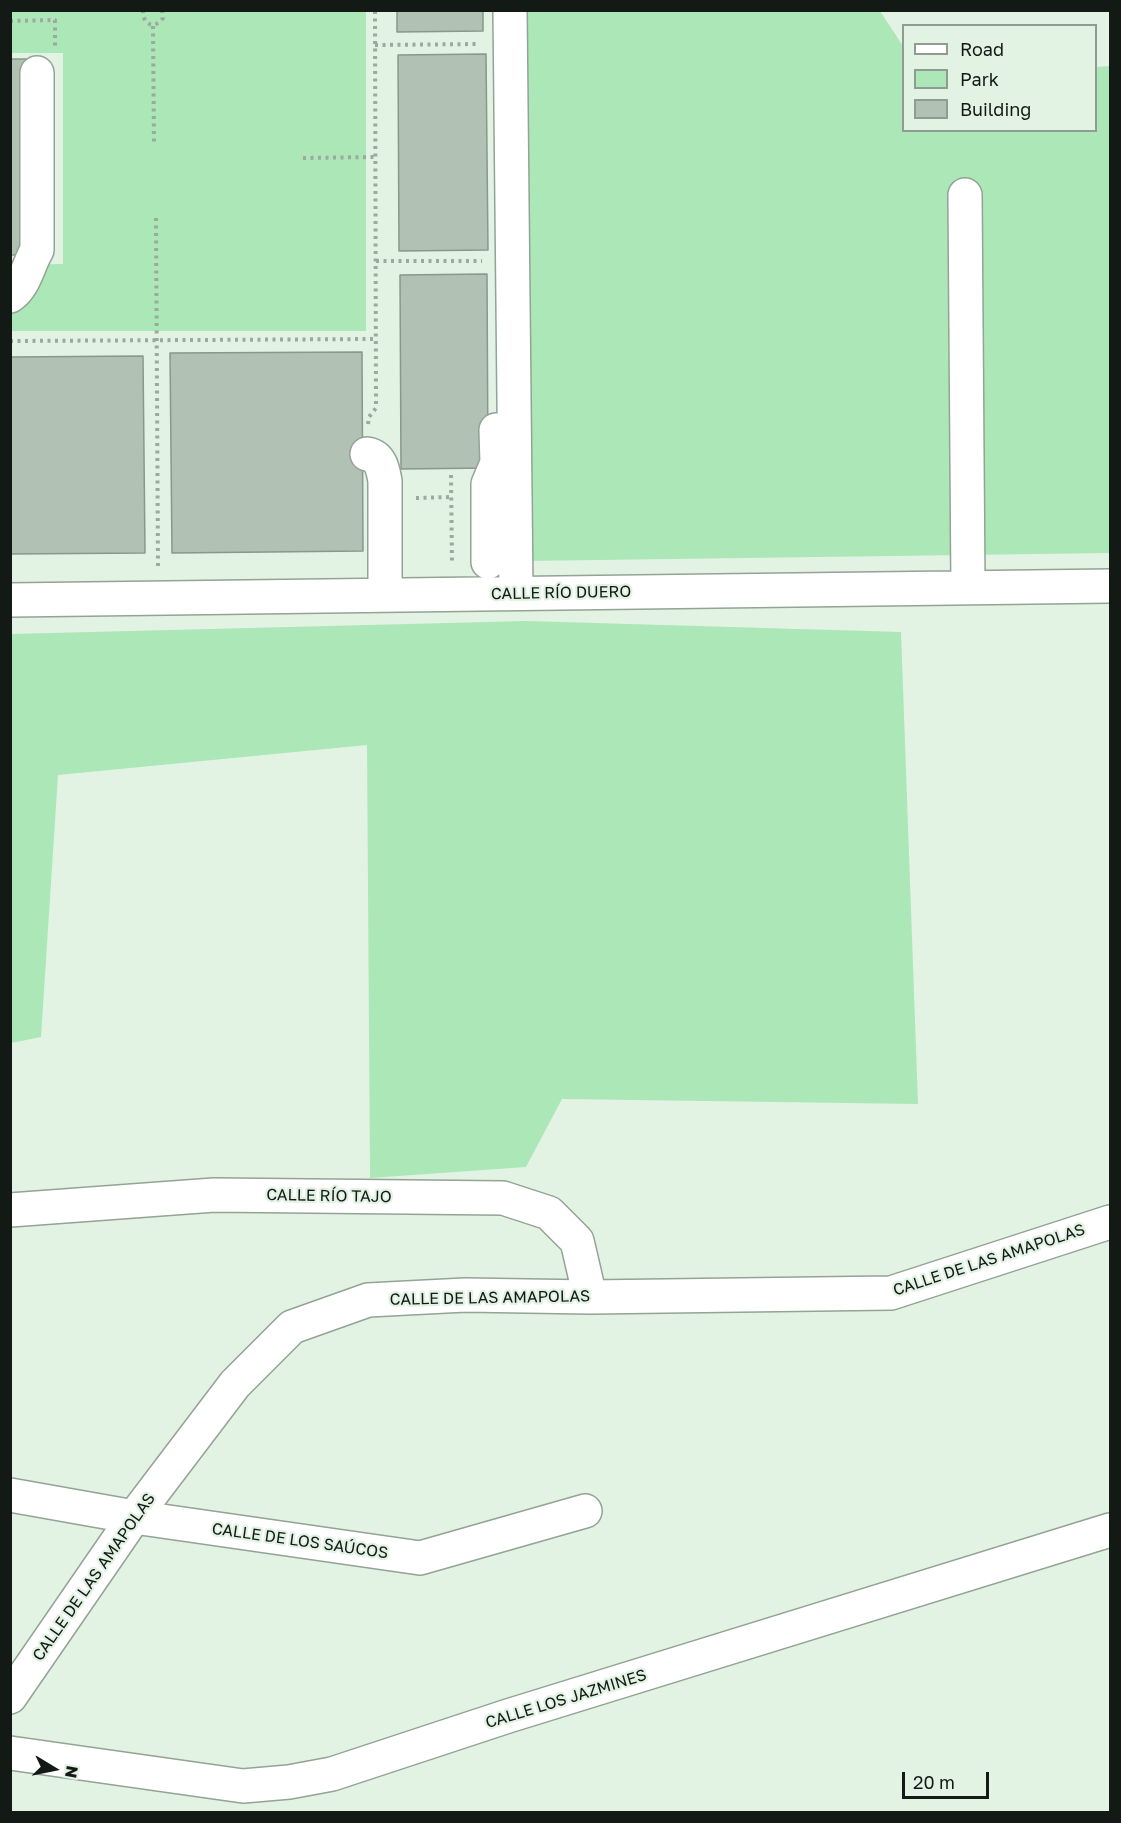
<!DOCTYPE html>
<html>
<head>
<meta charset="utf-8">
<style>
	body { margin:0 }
	#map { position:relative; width:1121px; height:1823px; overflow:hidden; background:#e2f3e4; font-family:"Golos Text",sans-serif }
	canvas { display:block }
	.frame { position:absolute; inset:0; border:12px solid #131914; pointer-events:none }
	.legend { position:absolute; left:902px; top:24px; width:195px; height:108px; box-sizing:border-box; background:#e2f3e4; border:2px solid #8f9c91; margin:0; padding:8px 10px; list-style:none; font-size:18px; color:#131914 }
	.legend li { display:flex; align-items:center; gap:12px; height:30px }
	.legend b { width:30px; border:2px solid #8f9c91 }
	.north { position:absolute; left:24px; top:1739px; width:60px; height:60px; -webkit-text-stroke:4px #e2f3e4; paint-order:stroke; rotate:100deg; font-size:16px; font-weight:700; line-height:24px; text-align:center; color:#131914 }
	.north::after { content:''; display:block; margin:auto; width:21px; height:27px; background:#131914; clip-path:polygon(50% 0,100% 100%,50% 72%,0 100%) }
	.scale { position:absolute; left:902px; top:1772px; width:87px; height:27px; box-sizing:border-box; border:3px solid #131914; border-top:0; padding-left:8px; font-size:18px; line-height:21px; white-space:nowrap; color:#131914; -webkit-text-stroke:4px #e2f3e4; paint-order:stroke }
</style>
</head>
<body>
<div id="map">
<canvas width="1121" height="1823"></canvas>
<div class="frame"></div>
<ul class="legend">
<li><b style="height:8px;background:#fff"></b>Road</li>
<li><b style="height:16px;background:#ace7b7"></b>Park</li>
<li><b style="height:16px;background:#b1c1b3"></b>Building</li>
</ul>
<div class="north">N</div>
<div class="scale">20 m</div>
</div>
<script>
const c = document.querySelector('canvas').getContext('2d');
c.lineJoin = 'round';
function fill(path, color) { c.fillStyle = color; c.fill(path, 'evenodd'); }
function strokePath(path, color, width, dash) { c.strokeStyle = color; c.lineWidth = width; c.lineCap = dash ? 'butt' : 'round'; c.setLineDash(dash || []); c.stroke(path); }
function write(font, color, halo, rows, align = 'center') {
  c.font = font + ' "Golos Text",sans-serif'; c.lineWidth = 4.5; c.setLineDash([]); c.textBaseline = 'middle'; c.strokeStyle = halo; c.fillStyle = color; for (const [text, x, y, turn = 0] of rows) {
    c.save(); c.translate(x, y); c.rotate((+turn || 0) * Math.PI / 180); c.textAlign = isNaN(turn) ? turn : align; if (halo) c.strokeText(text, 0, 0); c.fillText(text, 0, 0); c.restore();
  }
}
const green = new Path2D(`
	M11,11h355v320h-355l-1,-66 53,-1v-211h-52z
	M523,11h357l23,35 1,84h192v-63l14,-1v487l-585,8z
	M527,621l374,11 17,472 -356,-5 -36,68 -156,11 -3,-433 -309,30 -17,262 -30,6v-409z`);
const building = new Path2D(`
	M397,10h86v21l-86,1z
	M486,54l2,196 -89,1 -1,-196z
	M10,59h17l2,196h-19z
	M487,274l1,194 -87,1 -1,-194z
	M362,352l1,199 -191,2 -2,-200z
	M143,356l2,197 -135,1v-197z`);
const path = new Path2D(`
	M143,10c-1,15 12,20 20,8l-1,-8
	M10,21l45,-1v28
	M153,26l1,119
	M375,45l105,-1
	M303,158l72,-1
	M156,218l2,350
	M376,261h106
	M10,341l366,-2
	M368,424l1,-7 7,-9 -1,-398
	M451,475l1,89
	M416,498l35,-1`);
const minor = new Path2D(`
	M510,10l6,583
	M965,195l3,393
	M10,296c15,-10 18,-31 27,-46v-177
	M367,454c14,2 16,16 18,27v114
	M488,562v-78l9,-21 -1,-33
	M10,600l1100,-14
	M10,1210l204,-15 289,3 46,15 28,28 13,56
	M10,1495l124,22 286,41 165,-47
	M10,1697l124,-180 101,-133 57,-57 76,-27 97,-5 125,2 301,-4 219,-71
	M10,1753l233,33 46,-4 43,-8 176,-58 602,-186`);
const streetNames = [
	["CALLE RÍO DUERO",561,593,-1],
	["CALLE RÍO TAJO",329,1196,1],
	["CALLE DE LAS AMAPOLAS",989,1260,-18],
	["CALLE DE LAS AMAPOLAS",490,1298,-1],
	["CALLE DE LOS SAÚCOS",300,1541,8],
	["CALLE DE LAS AMAPOLAS",94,1577,-55],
	["CALLE LOS JAZMINES",566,1699,-17]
];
fill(green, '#ace7b7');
fill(building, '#b1c1b3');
strokePath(building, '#88988b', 1.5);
strokePath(minor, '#93a395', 36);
strokePath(path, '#9ca99e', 4, [3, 4.5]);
strokePath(minor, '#fff', 33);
write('16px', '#131914', '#e2f3e4', streetNames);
</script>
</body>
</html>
